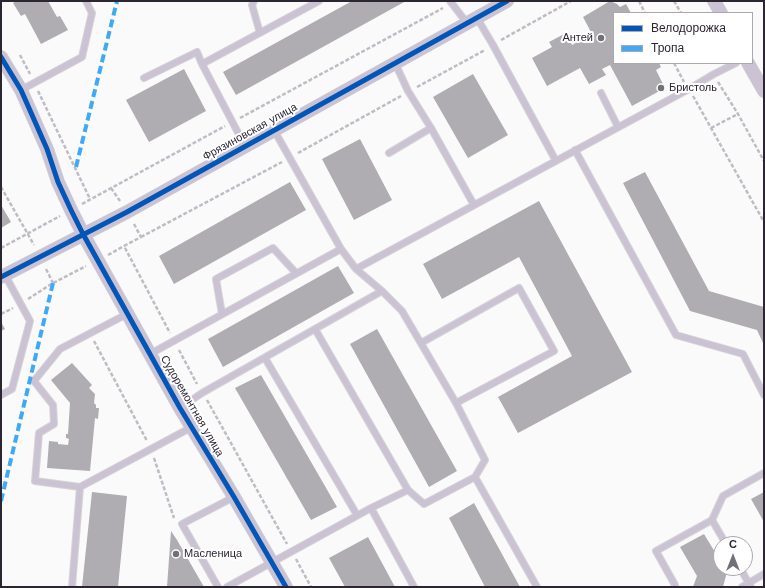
<!DOCTYPE html>
<html>
<head>
<meta charset="utf-8">
<style>
	body { margin:0 }
	#map { position:relative; width:765px; height:588px; overflow:hidden; background:#fafafa; font-family:"Work Sans",sans-serif }
	canvas { display:block }
	.frame { position:absolute; inset:0; border:2px solid #2c2532; pointer-events:none }
	.legend { position:absolute; left:613px; top:12px; width:140px; height:52px; box-sizing:border-box; background:#fff; border:1px solid #aba8ad; margin:0; padding:5px 7px; list-style:none; font-size:12px; color:#2c2532 }
	.legend li { display:flex; align-items:center; gap:8px; height:20px }
	.legend b { width:20px; border:1px solid #aba8ad }
	.north { position:absolute; left:713px; top:536px; width:40px; height:40px; box-sizing:border-box; background:#fff; border:1px solid #aba8ad; border-radius:50%; rotate:0deg; font-size:11px; font-weight:700; line-height:16px; text-align:center; color:#2c2532 }
	.north::after { content:''; display:block; margin:auto; width:14px; height:18px; background:#747078; clip-path:polygon(50% 0,100% 100%,50% 72%,0 100%) }
</style>
</head>
<body>
<div id="map">
<canvas width="765" height="588"></canvas>
<div class="frame"></div>
<ul class="legend">
<li><b style="height:5px;background:#0057b8"></b>Велодорожка</li>
<li><b style="height:5px;background:#3fa9f5"></b>Тропа</li>
</ul>
<div class="north">С</div>
</div>
<script>
const c = document.querySelector('canvas').getContext('2d');
c.lineJoin = 'round';
function fill(path, color) { c.fillStyle = color; c.fill(path, 'evenodd'); }
function strokePath(path, color, width, dash) { c.strokeStyle = color; c.lineWidth = width; c.lineCap = dash ? 'butt' : 'round'; c.setLineDash(dash || []); c.stroke(path); }
function write(font, color, halo, rows, align = 'center') {
  c.font = font + ' "Work Sans",sans-serif'; c.lineWidth = 4; c.setLineDash([]); c.textBaseline = 'middle'; c.strokeStyle = halo; c.fillStyle = color; for (const [text, x, y, turn = 0] of rows) {
    c.save(); c.translate(x, y); c.rotate((+turn || 0) * Math.PI / 180); c.textAlign = isNaN(turn) ? turn : align; if (halo) c.strokeText(text, 0, 0); c.fillText(text, 0, 0); c.restore();
  }
}
const building = new Path2D(`
	M16,1h32l9,16 3,-1 8,14 -27,14 -16,-30 -4,2 -8,-13z
	M352,1h54l-170,94 -13,-23z
	M610,1l7,3 3,3 6,-3 5,9h-17v50h45l2,4 -5,3 9,18 -33,18 -22,-41 -8,4 4,6 -17,9 -9,-16 -33,18 -15,-28 20,-11 -3,-5 17,-9 6,12 20,-11 -9,-17z
	M184,69l22,42 -57,31 -23,-42z
	M473,74l35,61 -40,23 -35,-61z
	M360,139l32,61 -38,20 -32,-61z
	M645,172l64,119 55,16v38l-7,-15 -67,-19 -67,-128z
	M290,182l16,28 -132,74 -15,-28z
	M539,201l93,171 -114,61 -20,-36 74,-41 -53,-99 -77,42 -19,-35z
	M1,205l10,17 -10,6z
	M338,266l16,27 -131,74 -15,-28z
	M1,322l4,7 -4,2z
	M377,329l80,142 -28,16 -79,-143z
	M72,363l20,22 -3,3 6,6 -1,9 2,2v3h3l-1,11 -3,-1 -5,53 -43,-3 2,-27 9,1v2l10,1 1,-6 -3,-1v-4h2l2,-31 -19,-23z
	M261,375l76,132 -26,13 -76,-132z
	M92,492l35,4 -9,91h-36z
	M764,492v30l-13,-23z
	M474,503l46,84h-35l-36,-69z
	M171,531l6,9 27,47h-37z
	M704,534l17,28v6h3l3,4 -4,15h-30l4,-11 -17,-29z
	M368,537l27,50h-50l-16,-29z`);
const path = new Path2D(`
	M639,1l6,12
	M674,1l7,12
	M501,40l70,-39
	M20,55l10,19
	M674,63l10,19
	M718,82l20,32 26,47
	M417,87l68,-37
	M38,91l52,108
	M693,96l71,126
	M240,118l203,-110
	M711,128l27,-14
	M298,153l103,-57
	M1,187l33,58
	M111,188l9,13
	M82,204l143,-78
	M134,224l7,13 -17,9 46,87
	M141,237l141,-75
	M1,248l59,-32
	M108,255l16,-9
	M46,269l7,14
	M28,299l25,-16 33,-17
	M1,314l12,-6
	M94,341l53,100
	M179,350l18,34
	M207,400l80,144
	M154,458l20,60
	M296,559l15,28`);
const lane = new Path2D(`
	M254,1l-2,4 8,28
	M450,1l17,22
	M477,18l16,27 63,116
	M395,63l13,28 23,37 43,77
	M144,78l53,-26 5,12
	M21,90l61,-33 10,-44 -6,-12
	M601,93l17,34
	M245,146l-43,-82 117,-63
	M575,150l101,185 67,19 21,41
	M389,153l42,-25
	M341,249l15,20
	M222,314l-6,-35 57,-31 23,25
	M421,343l98,-55 35,63 -98,52
	M150,354l191,-105 -67,-119
	M265,358l92,157
	M1,395l11,-6 18,-68 -25,-46
	M180,408l22,-15 180,-102
	M80,487l-45,-6 4,-48 15,-9 -1,-19 -19,-24 26,-32 67,-35
	M408,490l16,14 51,-27
	M371,508l43,79
	M712,520l14,24
	M740,568l11,19
	M72,587l8,-100 112,-60
	M218,587l-36,-63 52,-27
	M227,587l144,-79 37,-18 -93,-161
	M537,587l-62,-110 10,-17 -29,-57 -54,-92 -20,-20 -26,-22 333,-180 25,-15 22,-11
	M674,587l1,-2 -19,-34 56,-31 11,-24 41,-23
	M742,587l22,-13`);
const street = new Path2D(`
	M714,1l7,12
	M1,57l20,33 26,59 11,33 13,28 12,24 97,174 54,89 52,90
	M748,63l16,28
	M1,277l126,-65 380,-211`);
const quiet = new Path2D(`
	M76,167l41,-166
	M1,501l52,-218`);
const cycleway = new Path2D(`
	M1,57l20,33 26,59 11,33 13,28 12,24 97,174 54,89 52,90
	M1,277l126,-65 380,-211`);
const markers = [
	[601,38,4,"#747078"],
	[661,88,4,"#747078"],
	[176,554,4,"#747078"]
];
const poiNames = [
	["Антей",593,38,"right"],
	["Бристоль",669,88],
	["Масленица",184,554]
];
const streetNames = [
	["Фрязиновская улица",250,132,-29],
	["Судоремонтная улица",192,406,60]
];
fill(building, '#afacb2');
strokePath(lane, '#d5d4d6', 8);
strokePath(street, '#d5d4d6', 14);
strokePath(path, '#c0bbc5', 2.5, [4, 2]);
strokePath(lane, '#cbc3d3', 6);
strokePath(street, '#cbc3d3', 13);
strokePath(quiet, '#3fa9f5', 4, [8, 4]);
strokePath(cycleway, '#0057b8', 5);
for (const [x, y, r, color] of markers) { const dot = new Path2D(); dot.arc(x, y, r, 0, 2 * Math.PI); c.fillStyle = color; c.fill(dot); strokePath(dot, '#fff', 1.5); }
write('11px', '#2c2532', '#fff', poiNames, 'left');
write('11px', '#2c2532', '#fff', streetNames);
</script>
</body>
</html>
